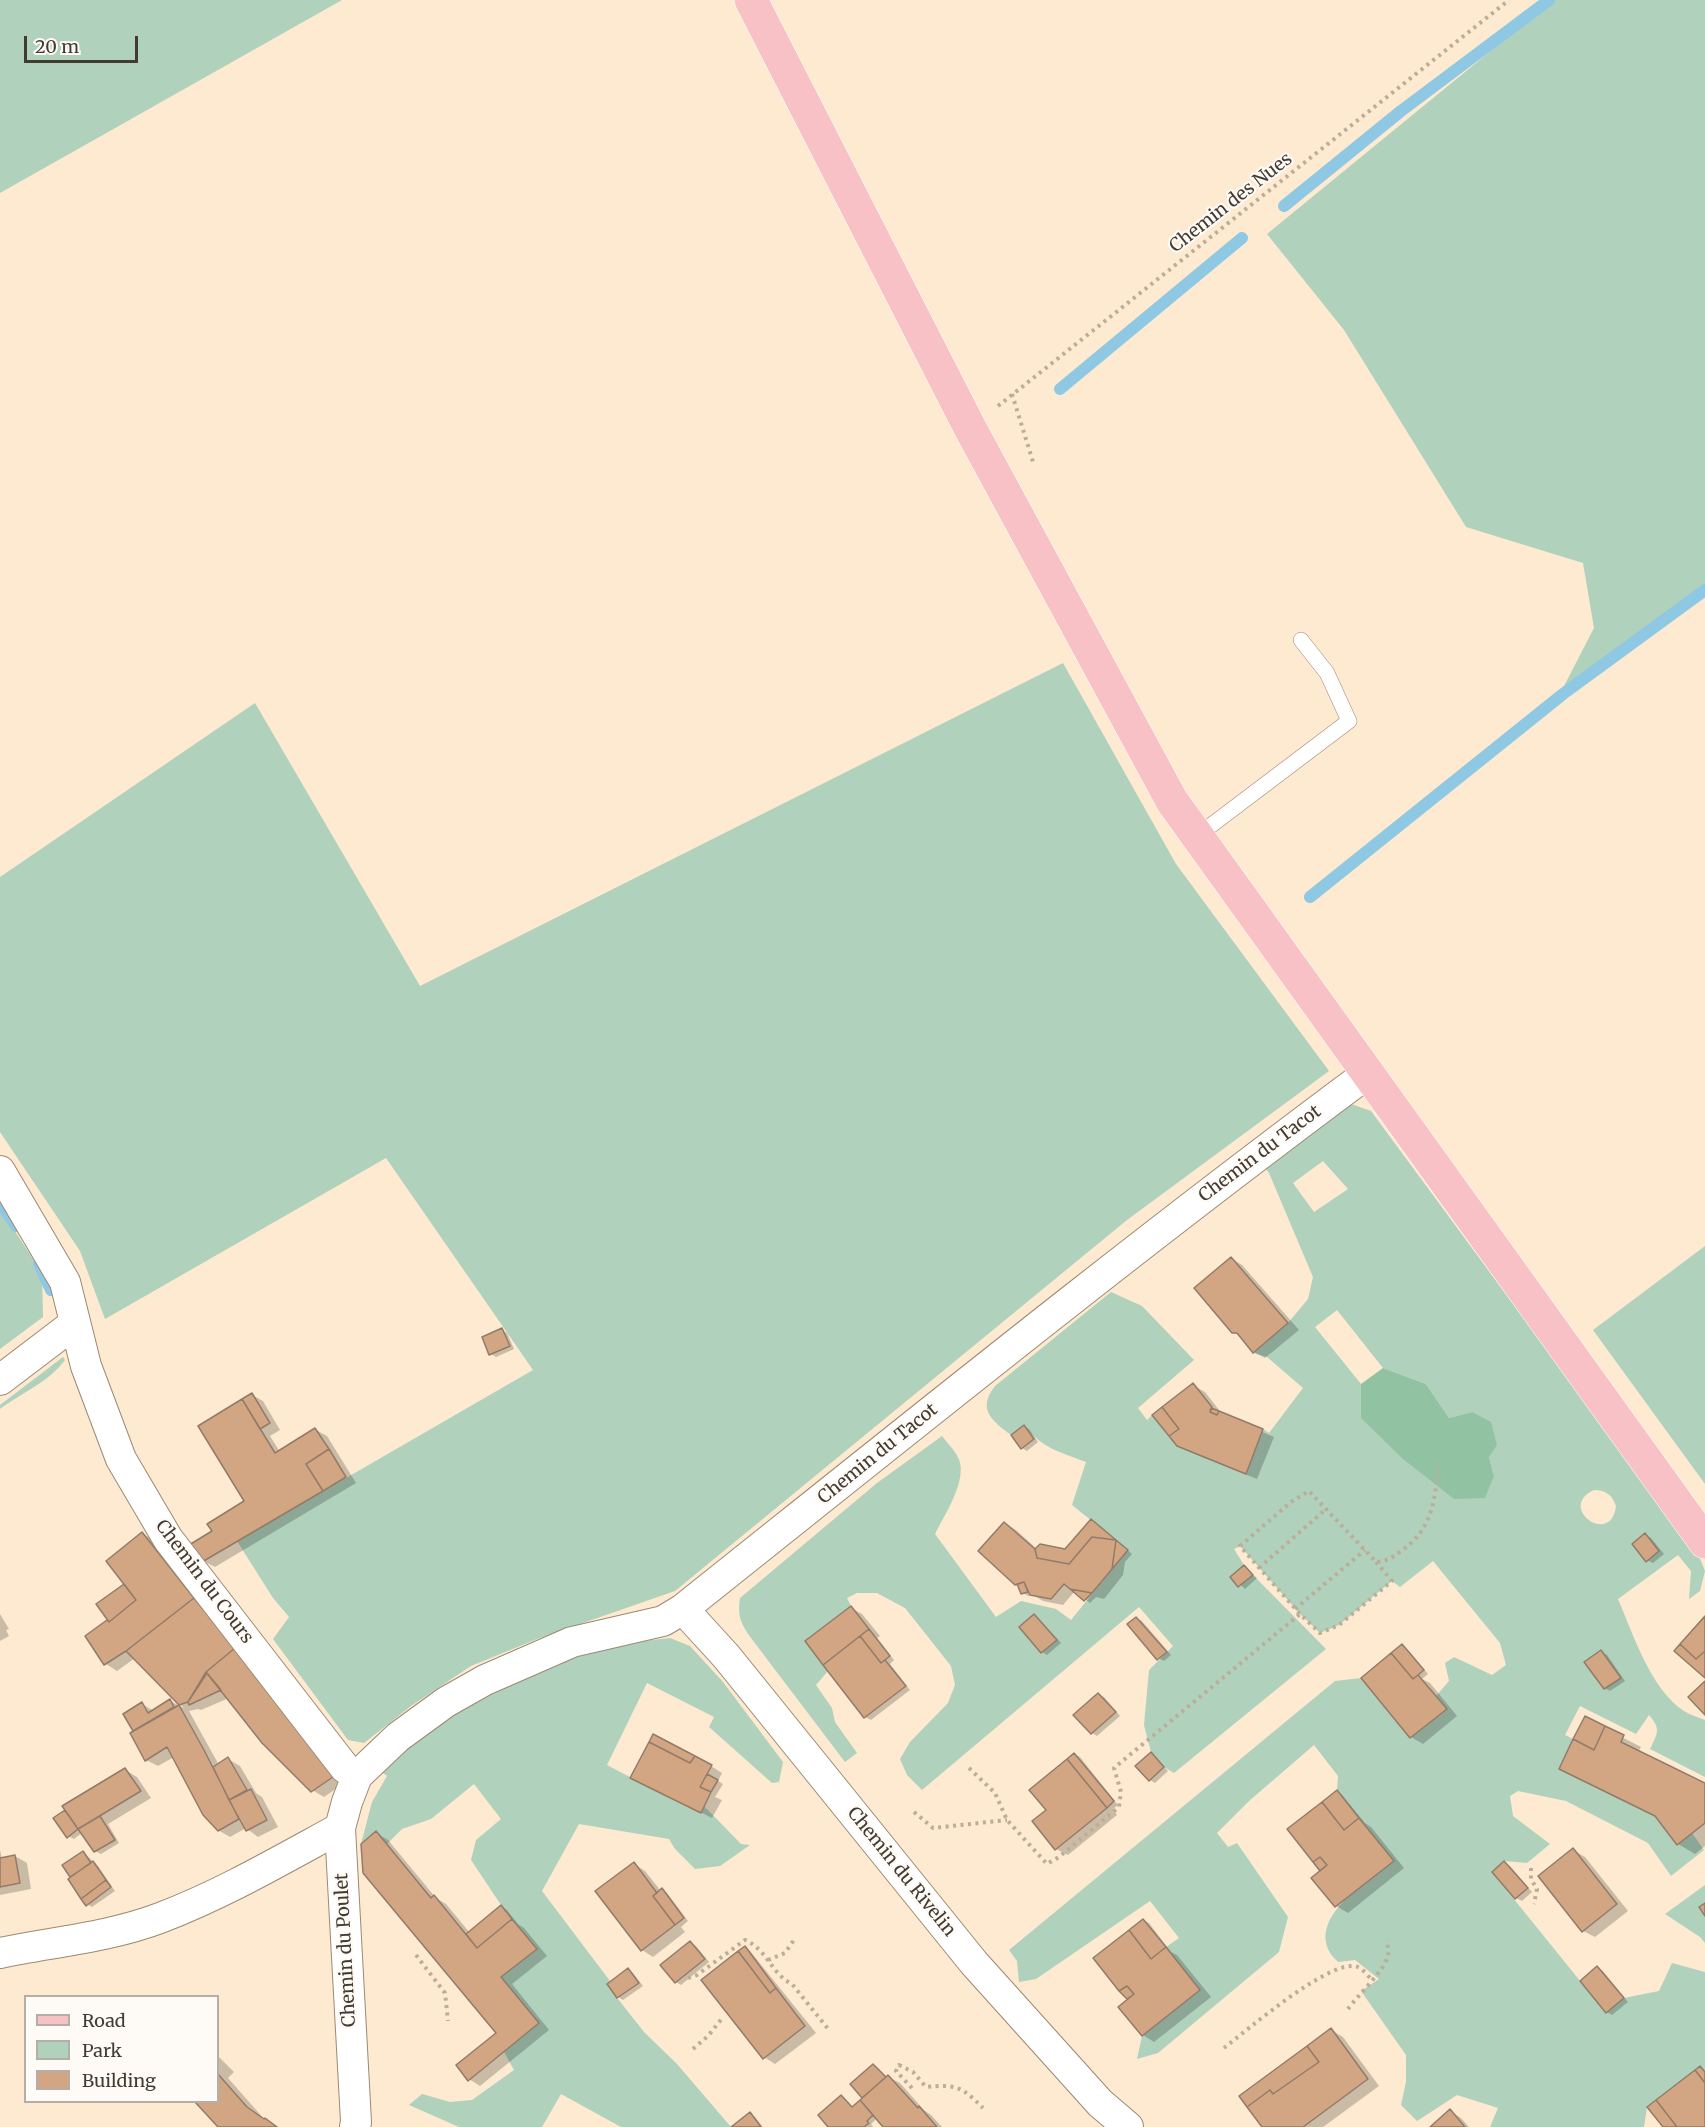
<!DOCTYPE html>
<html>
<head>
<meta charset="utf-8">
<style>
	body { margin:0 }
	#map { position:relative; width:1705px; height:2127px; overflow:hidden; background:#fdead1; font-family:Merriweather,serif }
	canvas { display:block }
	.legend { position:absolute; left:24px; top:1995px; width:195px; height:108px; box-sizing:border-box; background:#fefaf5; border:2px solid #b3aea7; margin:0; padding:8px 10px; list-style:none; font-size:18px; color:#433b31 }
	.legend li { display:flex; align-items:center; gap:12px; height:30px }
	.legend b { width:30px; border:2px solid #b3aea7 }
	.scale { position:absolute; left:24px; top:36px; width:114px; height:27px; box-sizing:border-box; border:3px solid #433b31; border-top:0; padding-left:8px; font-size:18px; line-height:21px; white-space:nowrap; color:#433b31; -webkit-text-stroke:4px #fefaf5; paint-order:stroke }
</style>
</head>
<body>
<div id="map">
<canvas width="1705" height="2127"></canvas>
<ul class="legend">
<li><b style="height:8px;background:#f8c1c5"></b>Road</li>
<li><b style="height:16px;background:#b0d1bb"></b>Park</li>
<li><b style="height:16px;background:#d2a683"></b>Building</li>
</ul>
<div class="scale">20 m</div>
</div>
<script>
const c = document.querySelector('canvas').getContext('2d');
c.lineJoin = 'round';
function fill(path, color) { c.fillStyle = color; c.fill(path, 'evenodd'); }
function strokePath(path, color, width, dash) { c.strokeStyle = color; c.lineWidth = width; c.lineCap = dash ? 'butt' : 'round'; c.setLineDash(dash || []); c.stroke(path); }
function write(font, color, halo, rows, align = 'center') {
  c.font = font + ' Merriweather,serif'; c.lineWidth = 4.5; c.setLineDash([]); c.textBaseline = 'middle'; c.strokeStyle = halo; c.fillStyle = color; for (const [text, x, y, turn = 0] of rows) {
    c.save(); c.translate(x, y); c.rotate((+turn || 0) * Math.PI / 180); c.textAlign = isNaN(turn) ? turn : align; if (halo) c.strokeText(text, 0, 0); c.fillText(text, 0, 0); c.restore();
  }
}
const green = new Path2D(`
	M0,0h342l-342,193z
	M1553,0h152v586l-143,104 32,-62 -11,-65 -117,-36 -122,-197 -77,-96z
	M1063,663l113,201 153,207 -202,149 -452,371 -138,48 -66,27 -60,40 -47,37 -16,-3 -75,-101 16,-22 -16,-19 -36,-57 296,-171 -147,-212 -281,161 -25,-68 -80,-119v-255l255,-174 165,283z
	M1351,1104l20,7 328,445 6,15 -5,20 -11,8 2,-28 -13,-16 -60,44c15,35 33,91 66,112 6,4 14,6 21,9v57l-55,-28c8,-16 11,-20 -1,-34l-13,19 -56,-28 -15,29 8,4 -14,30 96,47 22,29 15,-12 12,17 -33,26 -23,-33 -82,-42 -48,-10 -8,5 3,20 37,28 -23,19 -22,-2 -13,11 114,141 18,-15 35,-7 13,-28 33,9v100l-5,-6 -53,41 -3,20h-154l8,-19 -41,-13 -40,26 -16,-16 5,-23v-27l-45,-64 18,-12 -24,-19 -17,2c-3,-3 -7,-7 -9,-11 -18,-37 41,-71 64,-90l-56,-71 1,-14 -24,-31 -65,56 -32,32 11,14 9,-4 51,74 -9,35 -121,101 -21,6 5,-23 58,-46 -34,-43 13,-9 -29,-37 -114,78 -17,3 -2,-21 -8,-11 326,-269 26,-3 49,60 36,-29 -10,-13 13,-15 -4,-18 9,-6 38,18 14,-10 -6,-22 -67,-82 -33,26 -8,-6 -53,44 -19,8 -20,-19 -60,-68 -6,3 10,16 -14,12 8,10 15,-12 73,74 -152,124 -10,-6 -13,-15 -7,-27 5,-55 24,-24 -34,-39 -217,183 -15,-15 -7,-16 10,-17 38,-39 7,-18 -4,-19 -46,-58 -28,-15h-20l-10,5 4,8 -46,35 23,30 -12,14 16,23 3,14 22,31 -12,9 -91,-120c-12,-17 -17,-23 -14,-44l137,-115 65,-47c6,8 16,17 18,27 5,21 -16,53 -25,71l61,83 25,-16 35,8 15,11 57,-70 -56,-45 14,-43c-26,-10 -45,-14 -62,-37l-13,10c-20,-15 -34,-26 -16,-49l116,-94 31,14 52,54 -56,48 9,12 5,-5 25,31 69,27 17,-44 6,4 34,-45 -36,-31 -14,-4 35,-30 20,-24 5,-22 -44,-104 -4,-5 60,-48zM1323,1161l25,28 -34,23 -21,-29zM1337,1310l46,58 43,16 23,34 23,-6 17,45 5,19 -133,-58v-34l-46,-57zM1594,1490c12,0 18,5 22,16 -5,42 -60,1 -22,-16zM1645,1533l14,18 -12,10zM1034,1614l22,26 -15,13 -22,-26zM1601,1650l19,27 -16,12 -19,-27z
	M0,1208l42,65 1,44 -43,32z
	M1705,1246v238l-112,-154z
	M63,1357l2,3c-16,22 -44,33 -65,49v-4z
	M670,1638l20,8 33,36 60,80 -4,20 -7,1 -63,-56 5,-10 -67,-34 -40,82 82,43 15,-2 37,38 9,1 -30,21 -25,3 -20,-20 -6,-10 -90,-15 -37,67 68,90 -3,4 37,47 33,32 54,63h-110l-60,-33 -19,33h-83l-50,-22 13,-11 28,8 22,-2 42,-30 -10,-18 35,-29 -38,-46 35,-29 -35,-43 -30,-45 5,-20 25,-21 -27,-35 -43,35 -29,10 -15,15 -11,-13 -15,13 11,-42 15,-26 -5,-4 18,-21 52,-39 70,-36 93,-32z
	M1705,1885v18l-6,4 6,9v27l-5,-6 -35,-23z`);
const forest = new Path2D(`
	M1383,1368l43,16 23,34 23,-6 19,10 6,23 -8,12 5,19 -9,22 -31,1 -51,-40 -42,-41v-34z`);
const shadow = new Path2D(`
	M1231,1258l11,7 57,65 -34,28 -11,-6 -11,-15 -10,-5z
	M502,1330l5,3 7,16 -18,8 -5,-3z
	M1193,1385l12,7 18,23 51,22 -17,42 -67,-27 -12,-7z
	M252,1395l11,6 17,29 -10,6 10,16 36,-22 11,6 29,47 -141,84 -12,-6 11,-30 32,-29z
	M1024,1426l5,3 9,13 -11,9 -5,-3z
	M1005,1523l11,7 21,19 29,2 56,-6 10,9 -7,8 -2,13 -19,24 -8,-2 -6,6 -15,-12 -12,14 -20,-4 -10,-6 -5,1 -5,-3z
	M143,1534l11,6 189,244 -19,13 -12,-7 -83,-92 -28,12 -3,-1 -9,2 30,54 9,-6 12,7 16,27 6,4 16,30 -20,10 -12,-9 -16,9 -12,-7 -44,-73 -16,9 -12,-6 -11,-28 -10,-18 17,-10 12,7 16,-10 14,7 -49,-50 -18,13 -11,-7 -19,-28 22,-16 17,-35z
	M1645,1535l6,3 13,16 -11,9 -6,-3z
	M1244,1567l13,11 -12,11 -13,-12z
	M851,1608l11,6 18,22 -3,2 17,22 -4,4 20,26 -39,30 -6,-3 -58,-75z
	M0,1614l9,15 -3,1 3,6 -9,5z
	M1034,1616l5,3 22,24 -14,12 -5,-3z
	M1136,1618l6,3 29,34 -7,6 -6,-3z
	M1402,1646l5,3 21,25 -6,5 8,4 27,33 -34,28 -12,-7 -48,-58z
	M1601,1652l6,3 18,26 -15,10 -5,-3z
	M1098,1694l6,3 16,19 -23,20 -5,-3z
	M1585,1718l56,29 -3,5 67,33v61l-10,8 -17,-10 -20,-26 -80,-40z
	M1074,1754l6,3 38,48 -5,4 4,6 -49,40 -12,-6 -8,-39z
	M1151,1754l17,17 -13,12 -5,-3z
	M711,1766l11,7 -4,8 5,3 -8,13 7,3 -10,18 -68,-34z
	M125,1770l12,7 14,21 -43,26 11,19 -18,11 -6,-3 -12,-19 -9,7 -6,-3 2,-21z
	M1337,1792l5,3 23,28 6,4 33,41 -56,45 -12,-7 -23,-28 9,-7z
	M376,1833l12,7 48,58 10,6 24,29 32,-26 5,3 11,14 6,4 23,28 -35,28 37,46 -69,56 -11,-7 29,-45z
	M0,1850l2,9 13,-3 12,7 4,26 -31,6z
	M1573,1850l12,7 43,54 -33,26 -12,-6z
	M83,1852l15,14 17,25 -23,16 -5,-3 -23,-38z
	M1505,1863l5,3 22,26 -10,9 -6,-3 -22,-26z
	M634,1864l11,7 16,20 6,2 21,28 -7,6 4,5 -32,25 -11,-7z
	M1143,1920l6,3 22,29 6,3 34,42 -57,45 -11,-7 -14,-35 -33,-42z
	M691,1943l5,3 13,16 -28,23 -5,-3z
	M745,1948l5,3 66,82 -41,31 -11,-7z
	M1598,1968l5,3 25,31 -16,13 -5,-3z
	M628,1970l5,3 10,13 -20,14 -5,-3 -9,-12z
	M1331,2030l12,7 36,49 -56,41h-59z
	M218,2056l16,16 -6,6 37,42 14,7h-59l-23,-25h21z
	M874,2065l13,13 1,-1 12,6 24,27 7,5 11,12h-57l-8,-9 -6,6 2,3h-43l11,-30 12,11 12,-10 -2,-1z
	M1450,2111l11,7 8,9h-37z
	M750,2114l5,3 8,10h-30z`);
const stream = new Path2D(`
	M1284,206l117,-95 148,-111
	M1060,389l182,-151
	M1310,897l253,-203 142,-104
	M0,1202l16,24
	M39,1264l12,26`);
const building = new Path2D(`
	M1231,1257l57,66 -35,30 -16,-20h-5l-38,-45z
	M502,1328l8,18 -21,9 -7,-18z
	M1193,1383l19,24 -2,5 7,3 2,-4 44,18 -17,45 -69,-28 -8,-10 10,-7 -17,-22z
	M252,1393l18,30 -10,6 -18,-30z
	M242,1399l33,54 40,-25 14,21 -23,15 17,27 -121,71 -13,-17 23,-14 -5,-7 37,-23 -46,-75z
	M1162,1407l17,22 -10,7 -17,-21z
	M1211,1408l8,3 -2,4 -7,-3z
	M1024,1425l10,14 -13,10 -10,-14z
	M329,1449l17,28 -23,14 -17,-27z
	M1091,1519l25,21 -24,-3 -23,27 -32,-6 -2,-9 5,-5 25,5z
	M1004,1522l31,27 2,9 32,6 23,-27 24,3 -4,29 -20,24 -22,-4 -6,-5 -13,15 -21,-4 -6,-13 -9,3 -37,-34z
	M142,1532l52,66 -68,53 -22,14 -19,-29 22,-16 2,2 27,-22 -30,-39z
	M1645,1533l14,18 -13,11 -14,-18z
	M1116,1540l12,10 -16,19z
	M1244,1565l9,10 -15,12 -8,-10z
	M1024,1582l4,10 -7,2 -4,-10z
	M124,1584l12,16 -27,22 -13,-18z
	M1070,1589l22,4 -8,8z
	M194,1598l41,50 -29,24 -18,30 -9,3 -53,-54z
	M851,1606l18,23 -46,36 -18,-24z
	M1034,1614l23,26 -16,13 -22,-26z
	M1705,1616v37l-1,-1 -8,7 -16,-15z
	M1136,1617l31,35 -10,8 -30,-36z
	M869,1629l21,27 -9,7 -21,-27z
	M860,1636l21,27 4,-3 21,26 -42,32 -41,-53z
	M1402,1644l22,26 -11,9 -22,-26z
	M1680,1644l16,15 8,-7 1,1v25l-31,-27z
	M235,1648l64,79 34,50 -22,15 -49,-49 -56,-71z
	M1601,1650l20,28 -17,11 -20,-27z
	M1391,1653l22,26 5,-4 29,34 -37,29 -49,-60z
	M207,1673l14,17 -32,15 -1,-3z
	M1705,1681v34l-17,-18z
	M1098,1693l18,19 -25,22 -18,-19z
	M170,1699l4,8 -41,24 -10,-17 19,-12 6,11z
	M179,1705l25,45 35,69 -21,12 -15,-16 -36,-68 -22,14 -15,-28z
	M1585,1716l20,10 -11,24 -21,-11z
	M1605,1726l19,9 -3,7 84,41v40l-28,22 -22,-29 -96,-47 14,-30 21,11z
	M653,1734l42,22 -5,7 -41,-21z
	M649,1742l41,21 5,-7 17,9 -12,22 11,5 -10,21 -71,-35z
	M1151,1752l13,15 -15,14 -14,-15z
	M1074,1753l40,48 -7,7 -40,-49z
	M228,1757l19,33 -18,10 -16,-33z
	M1067,1759l40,49 -52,42 -23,-29 14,-11 -17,-20z
	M125,1768l16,23 -63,38 -16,-23z
	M707,1774l11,6 -7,12 -11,-5z
	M251,1789l16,31 -21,11 -17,-31z
	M1337,1790l22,28 -15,12 -22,-28z
	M1322,1802l22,28 15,-12 35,43 -59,46 -24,-29 16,-13 -7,-8 -7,5 -26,-33z
	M65,1810l13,19 -11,9 -14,-20z
	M100,1816l15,24 -21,12 -16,-23z
	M376,1831l55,67 3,-3 43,53 35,-29 25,30 -36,28 38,46 -71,58 -12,-16 40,-32 -133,-160 -2,-29z
	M1573,1848l44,56 -35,28 -44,-56z
	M83,1851l8,12 -21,14 -8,-12z
	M15,1855l5,28 -20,4v-29z
	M1320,1857l7,8 -7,6 -7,-9z
	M93,1861l13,19 -25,19 -13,-20z
	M1504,1861l24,27 -13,11 -23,-27z
	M634,1862l23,31 -4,3 22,29 -34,26 -46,-60z
	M106,1880l5,7 -25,19 -5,-7z
	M662,1888l22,30 -9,7 -22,-29z
	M1705,1903v13l-6,-9z
	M501,1905l11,14 -35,29 -11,-14z
	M1143,1919l23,28 -15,12 -22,-29z
	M1129,1930l22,29 15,-12 34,43 -58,46 -24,-29 16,-13 -7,-8 -8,5 -26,-33z
	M690,1941l15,18 -30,24 -15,-18z
	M745,1946l31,42 -6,5 -32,-42z
	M738,1951l32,42 6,-5 29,38 -42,33 -62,-79z
	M1597,1966l27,32 -18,15 -26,-32z
	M628,1968l11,15 -22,15 -10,-14z
	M1127,1986l7,8 -7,5 -8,-8z
	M1331,2028l37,51 -65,48h-41l-15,-20 23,-17 3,4 46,-32 -12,-16z
	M1307,2046l12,16 -46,32 -3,-4 -23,17 -8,-11z
	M873,2064l13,13 -24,21 -12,-14z
	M1700,2066l5,6v11l-10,-13z
	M1695,2070l10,13v44h-28l-21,-27z
	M218,2074l29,33 17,12 1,-1 12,9h-59l-23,-25h23z
	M888,2075l30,33 1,-2 18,21h-54l-23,-27z
	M841,2095l11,12 8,-7 13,15 -6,6 2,2 -5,4h-36l-10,-12z
	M1656,2100l21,27h-14l-16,-20z
	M1450,2109l15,18h-35z
	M750,2112l11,15h-30z`);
const path = new Path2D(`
	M1012,394l22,71
	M998,406l511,-406
	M1376,1562l16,19 -53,44 -19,8 -20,-19 -60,-68 51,-44 18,-11 67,71c11,-1 16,-4 25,-11 32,-22 33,-50 38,-86
	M1259,1568l67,-59
	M1295,1609l70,-59
	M969,1768l26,25 12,27 40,44 12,-7 60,-50 2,-15 -7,-24 186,-154
	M914,1812l19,16 74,-8
	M1531,1868v11l6,10 -3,15
	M416,1955l29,38 3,28
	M768,1960l17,-7 9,-13
	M688,1978l9,-3 48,-35c23,10 26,34 47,44l37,46
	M1348,2009c10,-14 38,-40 40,-54 1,-5 -1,-10 -1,-15
	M1224,2048c22,-17 109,-92 134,-81 5,2 10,9 14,13
	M693,2049l15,-13 15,-19
	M912,2088l-16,-17 3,-6 14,7 13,15c31,-3 36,0 57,21`);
const lane = new Path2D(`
	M1197,836l152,-115 -22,-48 -26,-33`);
const street = new Path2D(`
	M0,1171l65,111 21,84 35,93 47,80 177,229 12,8
	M0,1380l75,-57
	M683,1609l43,47 248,307 126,140 28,24
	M0,1953c53,-11 110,-16 160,-35 63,-24 121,-58 180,-90
	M355,2127l1,-5 -16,-294 7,-26 10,-26 41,-39 48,-35 39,-22 87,-38 91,-21 20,-12c227,-181 452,-363 685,-536`);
const primary = new Path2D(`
	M751,0l219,428 202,373 533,741`);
const streetNames = [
	["Chemin des Nues",1231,203,-38],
	["Chemin du Tacot",1260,1154,-37],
	["Chemin du Tacot",878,1454,-39],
	["Chemin du Cours",204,1582,53],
	["Chemin du Rivelin",901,1872,51],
	["Chemin du Poulet",346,1950,-93]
];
fill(green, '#b0d1bb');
fill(forest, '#91c3a2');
fill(shadow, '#0003');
strokePath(stream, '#8ec8e2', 12);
fill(building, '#d2a683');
strokePath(building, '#927b69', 1.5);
strokePath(lane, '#9b8973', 16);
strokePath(street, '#9b8973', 32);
strokePath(primary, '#fff', 34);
strokePath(path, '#bcad99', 4, [3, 4.5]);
strokePath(lane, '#fff', 15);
strokePath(street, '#fff', 30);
strokePath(primary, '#f8c1c5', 33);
write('18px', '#433b31', '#fefaf5', streetNames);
</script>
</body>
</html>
